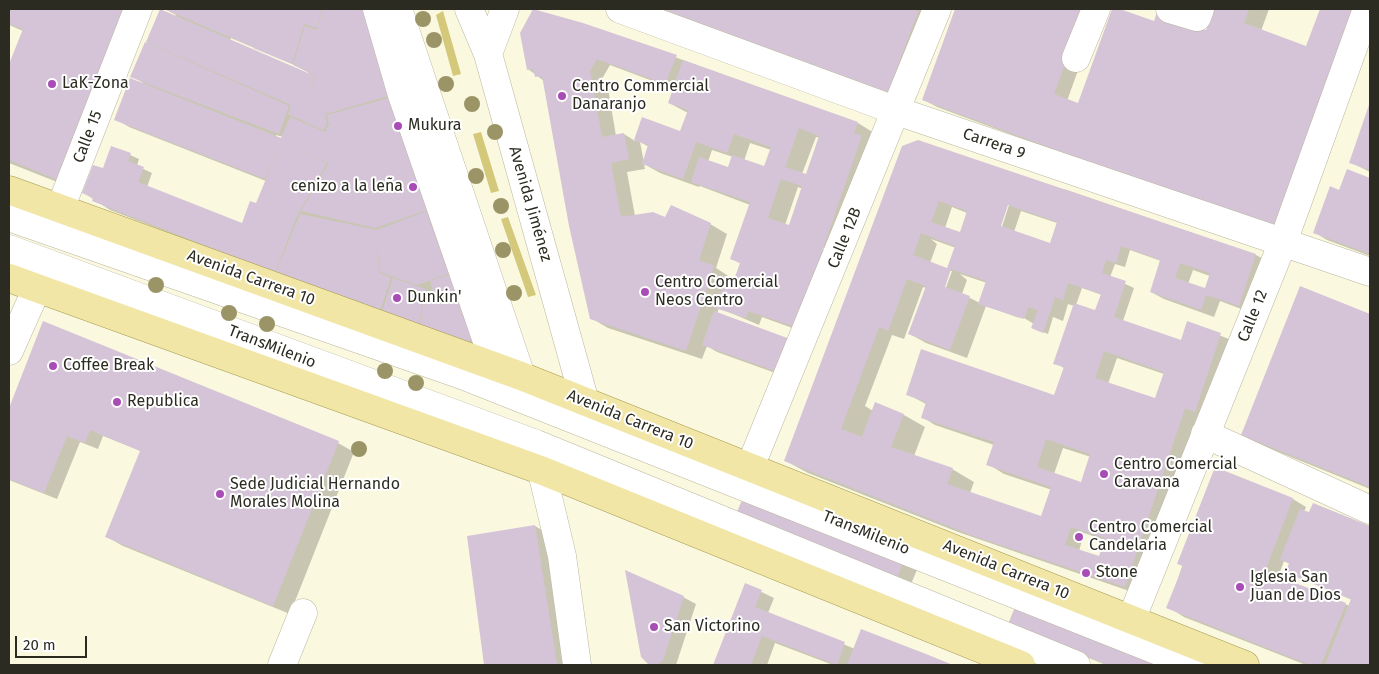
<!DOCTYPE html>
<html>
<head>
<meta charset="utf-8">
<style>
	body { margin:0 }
	#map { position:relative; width:1379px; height:674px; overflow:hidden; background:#fbf8e0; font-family:"Fira Sans",sans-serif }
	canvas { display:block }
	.frame { position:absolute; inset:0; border:10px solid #2c2b22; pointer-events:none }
	.scale { position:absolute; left:15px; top:636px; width:72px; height:22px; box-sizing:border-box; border:2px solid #2c2b22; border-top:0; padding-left:6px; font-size:15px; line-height:18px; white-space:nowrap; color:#2c2b22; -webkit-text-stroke:4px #fff; paint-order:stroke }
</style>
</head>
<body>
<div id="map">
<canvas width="1379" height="674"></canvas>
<div class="frame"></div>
<div class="scale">20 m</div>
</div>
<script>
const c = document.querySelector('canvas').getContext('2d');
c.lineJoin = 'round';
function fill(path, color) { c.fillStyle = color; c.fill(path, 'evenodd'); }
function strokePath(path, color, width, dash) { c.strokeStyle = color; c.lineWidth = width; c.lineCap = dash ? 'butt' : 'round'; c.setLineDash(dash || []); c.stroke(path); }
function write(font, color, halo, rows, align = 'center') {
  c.font = font + ' "Fira Sans",sans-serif'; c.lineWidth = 4; c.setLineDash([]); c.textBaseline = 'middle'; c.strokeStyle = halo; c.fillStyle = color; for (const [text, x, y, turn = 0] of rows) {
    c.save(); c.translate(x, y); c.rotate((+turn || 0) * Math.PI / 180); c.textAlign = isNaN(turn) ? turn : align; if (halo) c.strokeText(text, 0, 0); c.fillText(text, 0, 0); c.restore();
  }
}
const water = new Path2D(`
	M443,11l18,63 -8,2 -17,-61z
	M481,132l18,59 -8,2 -18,-59z
	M508,217l28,78 -8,2 -27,-78z`);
const shadow = new Path2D(`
	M9,9h132l-61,182 -71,-28v-96l14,-36 -14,-6z
	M165,9h203l114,336 -13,4 -359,-139 -26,-17 26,-20 2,-26 27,12 -2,7 15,7 -5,14 95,37 15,-19 9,-24 -137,-54 -13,-8 27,-36 -11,-7 29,-66 14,6 1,-1zM231,38l68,29 10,6 -1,2 -78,-34zM276,135l7,2 -1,3 -6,-4z
	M657,9h281l-37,90z
	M957,9h143l-33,92 11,4 35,-96 40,13 54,9 8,-22h54l-8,22 46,17 14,-39h43l-79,227 -348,-129 -13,-7z
	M583,24l275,99 16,10 -34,124 -22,-12 -1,2 18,10 -26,77 -47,-17 -3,8 -40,-17 -2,6 75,65 -75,-27 -10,-6 -5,13 -94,-31 -17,-10 -47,-237 -16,-12zM610,65l64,24 -5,14 19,10 -7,20 -38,-14 -8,22 -11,-7 -8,2 -9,-54 -5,-3zM816,137l4,1 -13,38 -5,-2zM640,142l9,5 -5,15zM750,143l21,7 -6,18 -21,-7zM712,150l21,7 -4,12 -21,-7zM644,164l16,9 39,14 1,-1 50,19 -18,53 9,6 -8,23 -6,-2 3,-8 -14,-9 11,-34 -17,-10 -75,-8 -8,-44 18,-3zM798,187l5,2 -14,37 -4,-1z
	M1370,105v67l-20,-10z
	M903,147l164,43 189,65 13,7 -17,51 -32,-12 -6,16 -50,-18 -13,-7 10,-31 -31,-11 -5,17 -10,-3 -5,13 24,11 -11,33 59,20 5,-18 42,16 -21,79 -10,-3 -60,179 -180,-62 -150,-59 -22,-12zM1007,203l2,2 -9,28 -3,-1zM952,207l15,6 -7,21 -15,-6zM1021,211l36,12 -7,22 -36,-13zM931,239l25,9 -8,22 -18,-7 7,-19zM1193,270l17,6 -5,13 -17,-5zM949,271h3l-8,22 -2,-1zM960,274l27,9 -7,20 -18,-9 5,-14zM923,287l3,1 -16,46 16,9 41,15 19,-52 36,13 -4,-2 1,-2 15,9 3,6 11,4 5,-17 10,4 5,-17 6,2 -19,57 9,5 -10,28 -147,-2 19,10 -4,13 13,8 59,20 -6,19 16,10 48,16 -10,28 -72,-25 4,-11 -22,-13 -38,-13 11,-29 -21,-12 -31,-4 -8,-5 27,-71 12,4zM1082,288l20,7 -6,17 -20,-7zM1117,358l47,16 -8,26 -48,-16zM1063,448l28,9 -9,27 -28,-10zM1084,533l21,7 -6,18 -20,-7z
	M1347,170l23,9v77l-43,-16 -13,-8 26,-40z
	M1300,288l70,28v173l-111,-45 -16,-9z
	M44,323l294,120 16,9 -64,162 -167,-68 -16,-9 34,-86 -38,-15 -5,13 -18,-7 -23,57 -48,-19v-69z
	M1216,469l77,30 13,8 -2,5 6,2 3,-9 57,23v137h-64l-122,-48 -16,-10zM1284,561l6,3 -3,8 65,28 -2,6 -72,-29z
	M752,519l152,43 13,8 -6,14z
	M535,526l17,10 20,129h-87l-16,-128z
	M745,584l29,14 -6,15 87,36 7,-18 88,34h-117l-58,-22 -8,22h-53z
	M683,597l13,7 -20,61h-25l-9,-8z
	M1016,608l137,57h-47l-83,-34z`);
const building = new Path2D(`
	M9,9h116l-67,171 -49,-20v-96l14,-35 -14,-5z
	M160,9l155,67 -10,25 11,-25 -23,-11 12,-39 12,4 6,-21h46l20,87 -64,18 2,10 -4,6 -35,-16 3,-9 -145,-63z
	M164,9h158l-5,19 -13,-4 -12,40 -39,-16 6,-14 -6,13z
	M533,9l50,14 94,32 -12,29 -68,-25 -7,12 12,66 22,-4 5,26 -18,4 10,54 32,-5 12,5 6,-12 40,18 -12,37 15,6 -28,85 -96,-32 -21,-93 -27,-150 -7,1 -2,-8 -6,1 -7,-37z
	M662,9h257l-31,83z
	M955,9h130l-31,85 24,9 34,-94h8l34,12 3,-9 49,18 8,-21h35l-5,14 62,23 14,-37h25l7,2 -80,219 -350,-130z
	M145,42l144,64 -10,28 -149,-57z
	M683,60l175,62 -4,11 8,2 -66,192 -48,-16 -2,7 -31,-10 9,-26 8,3 8,-22 -10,-4 20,-57 -59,-20 8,-25 29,10 4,-12 32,11 7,-19 -37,-13 -7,19 -31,-11 -13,37 -41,-15 6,-19 -14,-5 8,-23 38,14 8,-21 -20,-7zM799,128l20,8 -13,38 -21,-7zM781,179l21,7 -13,39 -21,-7z
	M130,78l151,60 9,-21 35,15 4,-7 -2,-10 62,-17 38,112 -52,18 -74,-17 28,-48 -37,-16 35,16 -31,55 -21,55 -183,-72 1,-3 -11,-5 11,-28 10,3 8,-22 20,7 -3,8 16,6 -6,15 104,41 8,-22 6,2 25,-60 -16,36 -151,-59z
	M1370,102v68l-21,-7z
	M918,140l338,114 -17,52 -33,-11 -5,15 -51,-18 10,-32 -39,-14 -5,17 -10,-3 -4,13 24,8 -12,36 67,23 6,-19 34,12 -26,79 -10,-4 -60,179 -154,-52 -187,-74 118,-315zM939,201l28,10 -7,21 -29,-10zM1008,205l49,17 -7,21 -49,-17zM921,233l34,13 -8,22 -34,-13zM1180,263l30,10 -5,15 -30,-10zM951,269l35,12 -8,23 46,15 4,-12 10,3 -7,18 12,5 12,-36 8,3 5,-17 33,11 -6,16 -21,-7 -21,61 11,3 -10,28 -133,-46 -15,46 20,7 -5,16 73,24 -8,23 65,22 -10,29 -94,-32 6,-16 -62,-21 13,-33 -29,-12 -13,35 -21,-8 38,-102 9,4 19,-52 19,7 -18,48 42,16 20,-54 -25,-9zM1104,351l60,21 -9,26 -60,-20zM1046,439l44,15 -9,28 -44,-15zM1071,527l34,11 -6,18 -34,-11z
	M1347,169l23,9v76l-57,-21 17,-47 9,4z
	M427,211l23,62 -33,12 -37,-13 -4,-40 3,41 12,5 -12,36 -103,-42 24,-58 77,16z
	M451,274l22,66 -13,5 -41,-15 6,-37 8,-3 -3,-9z
	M393,278l32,11 -7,40 -37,-14z
	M1300,286l70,28v173l-129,-52z
	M714,311l76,28 -12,33 -76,-27z
	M43,321l296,120 -66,165 -168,-69 35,-86 -50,-21 -5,13 -18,-7 -23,57 -35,-14v-71z
	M1215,467l78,31 -28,73 81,32 -25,62h-11l-144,-57 17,-42 -6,-2z
	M744,495l160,66 -7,17 -160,-66z
	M1313,503l57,23v139h-45l26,-66 -65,-26 3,-10 -9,-3 20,-51 9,3z
	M535,525l22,140h-73l-17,-129z
	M625,570l59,26 -21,64 -6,5h-8l-8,-8z
	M745,583l17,7 -7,17 90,35 -8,23 -75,-29 -11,29h-38z
	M1015,607l142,58h-49l-100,-41z
	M861,629l65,25 27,11h-106z`);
const minor = new Path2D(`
	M377,9l25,86 87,252
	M398,9l123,367 3,19
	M469,9l19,45 97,348
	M620,9l277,102 473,161
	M1170,9l27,8 3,-8
	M488,54l17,-45
	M1076,58l20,-49
	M60,209l78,-200
	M9,217l453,158 732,290
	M9,249l527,195 540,221
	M9,351l28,-63
	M1205,434l165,76
	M537,451l25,105 15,109
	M750,467l187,-458
	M1131,620l152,-378 84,-233
	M282,665l21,-52`);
const major = new Path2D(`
	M9,190l512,186 724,289
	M9,278l534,193 478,194`);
const trees = [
	[423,19],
	[434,40],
	[446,84],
	[472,104],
	[495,132],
	[476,176],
	[501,206],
	[503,250],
	[156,285],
	[514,293],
	[229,313],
	[267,324],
	[385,371],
	[416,383],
	[359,449]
];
const markers = [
	[52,84,5,"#a84cb6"],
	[562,96,5,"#a84cb6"],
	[398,126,5,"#a84cb6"],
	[413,187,5,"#a84cb6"],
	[645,292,5,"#a84cb6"],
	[397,298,5,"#a84cb6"],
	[53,366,5,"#a84cb6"],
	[117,402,5,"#a84cb6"],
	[1104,474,5,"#a84cb6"],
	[220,494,5,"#a84cb6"],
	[1079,537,5,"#a84cb6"],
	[1086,573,5,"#a84cb6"],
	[1240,587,5,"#a84cb6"],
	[654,627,5,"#a84cb6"]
];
const poiNames = [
	["LaK-Zona",62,84],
	["Centro Commercial",572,87],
	["Danaranjo",572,105],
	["Mukura",408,126],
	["cenizo a la leña",403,187,"right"],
	["Centro Comercial",655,283],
	["Neos Centro",655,301],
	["Dunkin'",407,298],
	["Coffee Break",63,366],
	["Republica",127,402],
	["Centro Comercial",1114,465],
	["Caravana",1114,483],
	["Sede Judicial Hernando",230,485],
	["Morales Molina",230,503],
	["Centro Comercial",1089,528],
	["Candelaria",1089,546],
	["Stone",1096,573],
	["Iglesia San",1250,578],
	["Juan de Dios",1250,596],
	["San Victorino",664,627]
];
const streetNames = [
	["Calle 15",88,137,-69],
	["Carrera 9",994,144,19],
	["Avenida Jiménez",530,204,74],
	["Calle 12B",845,238,-68],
	["Avenida Carrera 10",251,278,20],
	["Calle 12",1253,316,-68],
	["TransMilenio",272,347,21],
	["Avenida Carrera 10",630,420,22],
	["TransMilenio",866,533,22],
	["Avenida Carrera 10",1006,570,22]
];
fill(water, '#d4c87a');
fill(shadow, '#0003');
fill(building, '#d5c4d7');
strokePath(minor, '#bbb7a0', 29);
strokePath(major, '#a69a50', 29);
strokePath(minor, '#fff', 28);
strokePath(major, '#f1e6a5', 28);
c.fillStyle = '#9b9466';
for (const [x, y] of trees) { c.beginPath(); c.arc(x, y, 8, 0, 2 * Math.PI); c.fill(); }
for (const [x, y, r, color] of markers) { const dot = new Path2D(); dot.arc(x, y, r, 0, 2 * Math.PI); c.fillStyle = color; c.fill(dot); strokePath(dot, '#fff', 2); }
write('16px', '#2c2b22', '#fff', poiNames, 'left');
write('16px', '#2c2b22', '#fff', streetNames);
</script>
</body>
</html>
